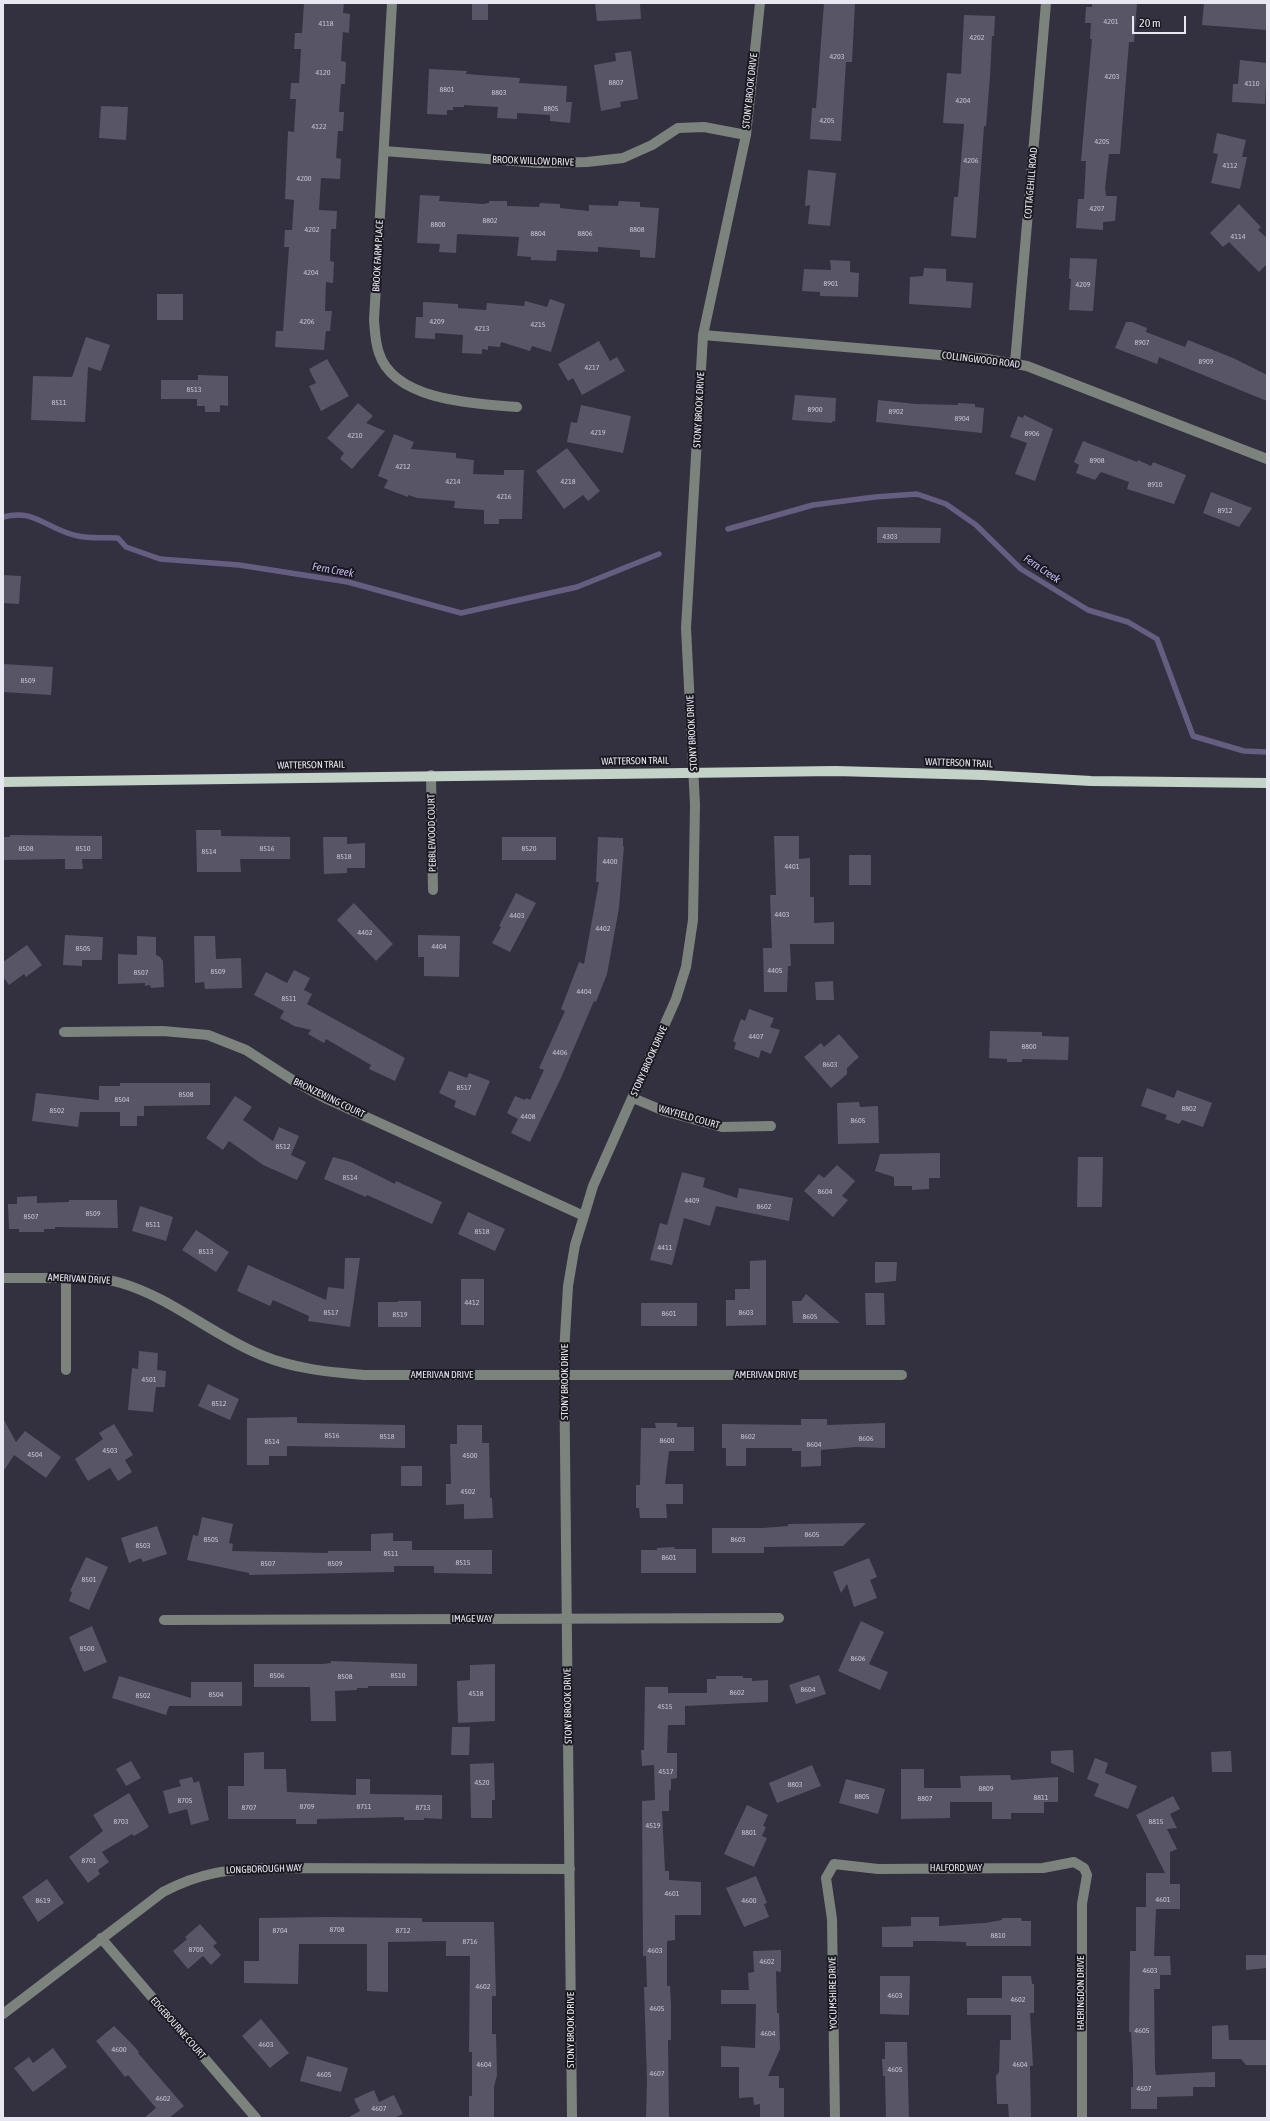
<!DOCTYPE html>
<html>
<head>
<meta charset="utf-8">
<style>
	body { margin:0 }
	#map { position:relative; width:1270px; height:2121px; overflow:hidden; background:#333040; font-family:"Asap Condensed",sans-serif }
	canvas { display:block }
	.frame { position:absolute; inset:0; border:4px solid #e8e6f1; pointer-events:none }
	.scale { position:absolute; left:1132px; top:16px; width:54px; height:18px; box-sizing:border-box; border:2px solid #e8e6f1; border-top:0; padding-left:5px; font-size:12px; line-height:14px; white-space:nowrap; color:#e8e6f1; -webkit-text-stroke:3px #1b1920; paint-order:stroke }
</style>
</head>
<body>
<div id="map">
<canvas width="1270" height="2121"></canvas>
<div class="frame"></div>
<div class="scale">20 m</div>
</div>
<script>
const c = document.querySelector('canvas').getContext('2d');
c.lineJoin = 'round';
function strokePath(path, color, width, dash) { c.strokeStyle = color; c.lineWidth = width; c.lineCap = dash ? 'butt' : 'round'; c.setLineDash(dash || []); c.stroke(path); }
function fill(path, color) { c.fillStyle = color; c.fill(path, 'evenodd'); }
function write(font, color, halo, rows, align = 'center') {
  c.font = font + ' "Asap Condensed",sans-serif'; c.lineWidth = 4; c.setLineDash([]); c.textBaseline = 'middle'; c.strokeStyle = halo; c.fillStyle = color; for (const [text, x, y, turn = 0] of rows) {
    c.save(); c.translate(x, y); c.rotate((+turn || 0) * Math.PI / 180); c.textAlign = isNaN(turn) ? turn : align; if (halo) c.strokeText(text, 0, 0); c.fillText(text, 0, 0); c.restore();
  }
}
const stream = new Path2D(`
	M3,517c32,-9 44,13 75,19 13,3 27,1 40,2l8,9 34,12 79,6 109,17 113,31 116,-26 82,-33
	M728,529l85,-24 62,-8 42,-3 29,10 30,21 45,44 67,41 40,12 29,17 36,97 51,15 23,1`);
const building = new Path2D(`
	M304,3h40l-1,10 7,1 -1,19 -6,-1 -2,29 5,1 -1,22h-4l-2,28h5l-1,19h-5l-2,27 5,1 -1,20 -19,-1 -2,32 18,1 -1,18h-5l-1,32 4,1 -1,21 -7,-1 -1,29h7l-2,20h-4l-2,19 -49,-3 1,-16h7l6,-84h-5l1,-17h7l2,-30 -9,-1 3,-68 6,1 2,-33h-6l1,-16h8l2,-34h-7l1,-16h7z
	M472,3h16v17h-16z
	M595,3h45l1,16 -44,2z
	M824,3h31l-3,59h-6l-5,79 -31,-2 2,-31h4z
	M1092,3h45l-3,39h-5l-9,112h-11l-4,34 1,8h11l-2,25 -12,1v8l-27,-2 2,-29h6l2,-38h-5l11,-122h-2l1,-16h-6l1,-16h6z
	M1204,3h63v27l-65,-5z
	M964,15l31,1 -1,20h-2l-2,41 -4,49h-2l-8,112 -25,-2 3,-39h4l6,-73 -21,-1 4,-50 14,1z
	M631,51l7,48 -18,3 1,5 -20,4 -7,-46 22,-4 -1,-8z
	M1240,60l27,3 -2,41 -33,-2 1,-18h5z
	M429,69l38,2 -1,3 54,4 -1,5 48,3 -1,16h6l-2,21 -20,-2v-6l-33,-2v6l-20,-1 1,-11 -34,-2v2h-11v3h-6v5l-20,-1z
	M101,106l27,1 -2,33 -27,-2z
	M1217,133l29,7 -4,17h5l-7,32 -29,-6 7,-29 -5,-1z
	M808,170l28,3 -6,53 -22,-2 2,-19 -5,1z
	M420,195l20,1 -1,5 44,3 6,-1v-2h18v5l32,1 1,-4 20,1v4l29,3v-6l29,1 1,-5 21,1v5l19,1 -4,50 -15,-1v-7l-42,-3v5l-41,-2 -1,11 -25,-1v-3l-14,-1 2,-19 -62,-3 -1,19 -17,-1 1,-8 -23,-1z
	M1239,204l22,23 -3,3 9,8v26l-8,8 -30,-30 -6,5 -13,-14z
	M1070,258l27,1 -4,52 -24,-1 2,-31h-2z
	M830,260l20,1v11l9,1 -1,24 -38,-1v-4l-18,-1 2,-22 27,1z
	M924,268l22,1v12l27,2 -2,25 -62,-4 1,-27 13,-1z
	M157,294h26v26h-26z
	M550,299l15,5 -14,48 -19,-6 -2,5 -29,-9 -1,5 -12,-1v4l-6,-1v5l-20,-1 1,-18 -28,-2v6l-20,-1 1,-21h7v-15l35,2v4l28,2 1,-7 37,3 1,-5 22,6z
	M1126,322h6l15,6 -1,4 39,15 3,-7 45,18 34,17v26l-108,-44 -2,7 -42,-16z
	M86,337l24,8 -9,26 -13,-4 -3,55 -54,-2 2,-44 39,1z
	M599,341l11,20 7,-4 8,14 -43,24 -9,-17 -5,3 -10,-17z
	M327,359l22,37 -28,15 -12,-25 7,-3 -7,-14z
	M198,375l30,1v30l-8,-1v7h-15v-6h-8v-7h-36v-19h37z
	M795,395l41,3 -1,24 -3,-1v2l-40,-3z
	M878,400l38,4 42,1v-2l17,1v3l9,1 -2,25 -106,-11z
	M358,403l15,13 -7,7 19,8 -33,38 -12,-10 4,-6 -17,-15z
	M581,405l50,11 -8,37 -56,-11 4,-20 6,1z
	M1024,415l29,14 -18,52 -20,-7 12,-31 -17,-6 8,-21 5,2z
	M394,434l20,8 -3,7 45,4v5l18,2 -1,14 31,1v-5h20l-2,49h-23v5h-15v-14l-30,-2 1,-7 -38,-3 -9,-3v2l-24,-9 4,-8 -10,-4z
	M1083,441l54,21 1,-2 13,6 2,-4 33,13 -12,29 -47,-15 2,-7 -28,-10 -6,8 -19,-7 3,-8 -5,-3z
	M567,448l33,43 -12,10 -5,-6 -19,14 -28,-38z
	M1211,492l41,16 -13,19 -36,-14z
	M877,527l64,1 -1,15h-63z
	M3,575l18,1 -2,28 -16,-1z
	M3,664l50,3 -2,28 -48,-3z
	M196,830h25v6l69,1v22h-50l1,13h-44z
	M10,835l92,1v23h-20l1,10h-18v-10l-62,1v-23h7z
	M774,836h25v23l11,-1v39h4v26l20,-1v22h-44l1,22h-3l-1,26h-23l-1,-44h9l-2,-53h6z
	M323,837h24v7l18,-1v25h-18v5l-23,1z
	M502,837h54v23h-54z
	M598,837l25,1v9l1,-1 -5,62 -12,66 -11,28 -2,-1 -33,77 -31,64 -19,-9 7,-14 -11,-6 8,-17 10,4 1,-2 4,2 14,-30 -5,-2 26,-57 -4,-2 18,-47 5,2 15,-82h-3z
	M849,855h22v30h-22z
	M516,893l20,10 -26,49 -18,-9 9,-16 -2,-1z
	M354,903l39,41 -17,17 -39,-41z
	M65,935l38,2 -1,23h-20v6l-19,-1z
	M418,935l42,1 -1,41 -35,-1v-19h-6z
	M137,936l19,1v18l4,2 3,4 1,26 -13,1 -1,-3 -5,1v-3l-27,1v-30l19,1z
	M194,936h21l1,23 25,-1 1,30 -37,1 -1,-7 -9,1z
	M27,945l15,20 -16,12 -2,-3 -15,11 -6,-8v-15z
	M294,970l16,8 -6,12 8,4 -5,10 98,54 -10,23 -26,-12 2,-4 -45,-26 -2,4 -16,-9 3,-4 -17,-4 -14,-8 4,-7 -30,-16 12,-23 21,11z
	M833,981l1,19h-18l-1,-18z
	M749,1009l25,9 -4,9 10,3 -9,24 -10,-4 -2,8 -25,-9 2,-6 -3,-2 8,-22 4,2z
	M990,1031l52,1v4l27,1 -1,23 -46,-1v3h-15v-3l-18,-1z
	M839,1034l20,23 -12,11v6l-16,14 -27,-31 17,-14 3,4z
	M449,1071l18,7 2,-5 21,8 -15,35 -21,-9 2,-6 -17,-8z
	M120,1083h90v22l-66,1v10h-7v10h-17v-14h-40l-2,15 -46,-6 4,-28 63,7v-14h21z
	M1147,1088l27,10 3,-8 35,13 -9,24 -21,-7 -3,4 -14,-5 2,-4 -26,-9z
	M235,1096l17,11 -9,13 30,21 6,-14 20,9 -8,19 15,7 -9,18 -34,-15 -34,-24 -6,9 -17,-12z
	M859,1102l1,5 18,-1 1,37 -41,1 -1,-41z
	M940,1153v25h-11v11l-17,1v-4h-18v-9l-19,-6 5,-17z
	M333,1157l18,5 44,22 1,-3 46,21 -10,22 -65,-29 -1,2 -42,-18z
	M1078,1157h25l-1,50h-25z
	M837,1165l18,16 -13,15 6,4 -15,17 -29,-26 15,-17 5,4z
	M682,1172l23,6 -2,9 34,11 2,-10 54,10 -4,23 -73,-15 -6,20 -26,-8 -12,47 -22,-5 10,-37 7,2z
	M37,1196v7l32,-1v-2h48l1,28 -63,-1v2h-11v3h-25v-3h-10l-1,-25h9v-7z
	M140,1206l33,11 -7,24 -34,-10z
	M468,1212l37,17 -10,22 -37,-17z
	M196,1230l33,22 -13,20 -34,-22z
	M345,1258h15l-10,69 -42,-6 1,-5 -36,-16 -3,6 -33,-15 11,-26 78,35 2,-13 16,2z
	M766,1260v65l-40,1v-26h9v-11h15v-28z
	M875,1262h22l-1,19 -21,2z
	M461,1279h23v46h-23z
	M865,1293h19l1,32h-19z
	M806,1294l34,29h-47l-1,-22h9z
	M398,1301h23v26h-43v-25h20z
	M641,1303h56v23h-56z
	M139,1351l19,2 -1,17 9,1 -1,16h-9l-3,25 -25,-2 4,-42 6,1z
	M208,1384l31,15 -9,21 -32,-14z
	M297,1417v6l108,2v23l-118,-2v10h-18v9h-22v-47z
	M3,1418l13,24 9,-11 36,26 -15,21 -32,-23 -11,17z
	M801,1419h26v6l58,-2v25l-29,-1 -35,3v16l-20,1v-16h-9v-3h-46v18h-20v-18h-4v-24l79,1z
	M655,1423h22v4h17v24h-25l-4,33h18v20h-17l1,14h-27l-1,-10h-3v-23h4l1,-57h15z
	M114,1424l19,31 -8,5 7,12 -14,9 -8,-13 -22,13 -13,-22 28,-20 -4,-6z
	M457,1425h25v18h7l1,55h2l1,20 -29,1v-15l-18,1v-21h5l-1,-40h7z
	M401,1466h21v20h-21z
	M202,1517l31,7 -4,19 4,1 -1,7 96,2v-2h43v-17l22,-1v8h19v9h80v24l-58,-1v-7h-40v6l-145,3v-2l-62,-13 6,-25 5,1z
	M866,1523l-23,23 -79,1v6h-52v-25h51l25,-2v-2z
	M157,1526l10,28 -24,8 -2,-4 -12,5 -8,-25z
	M674,1547l1,2h21v24h-55v-23h16v-2z
	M86,1557l22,10 -19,43 -20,-9 3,-9 -2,-1z
	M869,1558l8,19 -7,3 7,18 -23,9 -7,-23 -6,9 -8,-21z
	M861,1621l23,11 -15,32 19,8 -8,18 -42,-19z
	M92,1626l15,36 -23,10 -15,-35z
	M331,1661l86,3v22h-49v2h-11v2l-22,1 1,30h-25l-1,-34h-56v-23h69l8,-1z
	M495,1664v57l-37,2 -1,-42 13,-1v-15z
	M819,1675l7,19 -30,10 -7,-19z
	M119,1676l72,22v-16h51v24h-73l-3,9 -54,-17z
	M716,1676h27v2h9v3l16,-1v22l-83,4v19h-17l-1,28h10v25l-6,1v11h-2v21h-7l3,60h4v9l32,2v33h-26v25l-8,1v45h3l1,20v34h-3l1,78h-23l1,-37 -3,-94h3l-1,-31h-3l-1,-155 13,-1 -1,-35 -12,1 -1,-16h3l1,-63h23v6h39v-14h9z
	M452,1727h18l-1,28h-18z
	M1073,1750l1,23 -23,-10v-12z
	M1231,1751l1,21h-20l-1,-20z
	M264,1752v17h22l1,23 69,3v-16h14v15l72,1v24l-18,-1v2h-20v-3l-87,2v5h-21v-5h-68v-33h16v-33z
	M1095,1758l13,5 -3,10 32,13 -9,23 -34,-13 5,-12 -12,-5z
	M131,1761l10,17 -15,8 -10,-17z
	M494,1763l1,37h-3v18h-21l-1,-54z
	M812,1765l9,21 -44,17 -8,-20z
	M901,1769h23v19h37l-1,-12 50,-1 1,5 47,-3v25h-14v11h-33v6h-19v-17h-42v16l-49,1z
	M192,1777l2,6 5,-2 10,39 -18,5 -4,-16 -18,5 -6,-23 18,-5 -2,-6z
	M846,1779l39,10 -7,25 -39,-11z
	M129,1793l20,34 -15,9 -2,-2 -30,18 7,10 -11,8 2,4 -12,9 -19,-26 34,-26 -10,-16z
	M1173,1796l7,13 -10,5 7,14 -10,1 10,20 -7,3v32h10v25h-24l-2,47h16l1,19h-11v14h-6l1,79 1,7 59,-3v15h-22v9l-36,1v12h-26v-22h2v-18l-2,-37h-2l1,-81h6v-44h10v-34h19l-29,-58z
	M747,1805l21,10 -5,11 3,1 -4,9 5,2 -13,29 -30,-13z
	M756,1876l11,27 -3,1 5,13 -25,10 -18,-39z
	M47,1879l17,24 -26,19 -16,-25z
	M325,1917l97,1v4h72l2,74h-4v38h4l1,41 -3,12v31h-25v-22h3v-44h-3l1,-96h-24v-15l-58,1v50l-21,-1v-47h-68l-1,40 -54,-1v-22h15v-43z
	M911,1917h28v9l46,-3 17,-3v-2h19l1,3h9v25h-65v-4l-30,-1h-23v6h-31v-20l29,-1z
	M200,1924l17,19 -4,3 8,9 -10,10 -8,-9 -15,13 -15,-18 14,-12 -2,-2z
	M781,1950v22l-5,-1 1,42h2l1,36 -12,27h11v12h5v30h-24v-14l-6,1 -1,-8 -14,1v-31h-18v-21l34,2 1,-44h-35v-14h28l-1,-17 6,-1 -1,-21z
	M1246,1955h21v13l-21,2z
	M880,1976h30l-1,39 -29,-1z
	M1002,1976h29l1,8h2v29h-4l3,53h-3l1,52h-22l-1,-14h-11l-1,-28 3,-4 1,-32h11v-25h-44v-17h35z
	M261,2019l28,34 -19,15 -28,-32z
	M1228,2025l1,15h38v25h-21l-5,-6h-29v-33z
	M114,2026l17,17 8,9 -1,1 46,53 -15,12h-25l12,-10 -28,-33 -3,2 -29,-36z
	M885,2042h22l2,76h-23l-1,-42h-2l-1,-17h3z
	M53,2048l14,19 -34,25 -19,-24 15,-11 4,6z
	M307,2056l41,12 -7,24 -41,-11z
	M374,2090l5,12 15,-7 9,19 -9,4h-47l13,-7 -6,-12z`);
const minor = new Path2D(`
	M392,3l-18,317c1,11 1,22 5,33 15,48 97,51 138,54
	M384,151l156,12 47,-1 36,-4 29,-13 26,-17 26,-1 42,8
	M703,335l284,24 40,7 240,93
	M1015,363l31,-360
	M431,775l2,115
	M64,1032l99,-1 45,4 38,15 48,31 33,18 257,117
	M633,1098l31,13 58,16 49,-1
	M3,1278c24,0 49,0 73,0 15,1 30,0 45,5 51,15 91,52 140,72 33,14 68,17 103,20h538
	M66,1278v92
	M164,1620l615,-2
	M101,1938l155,180
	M3,2014l160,-122c38,-20 67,-23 109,-24l298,1
	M572,2118l-8,-765 4,-67 7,-41 9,-29 9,-30 83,-187 10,-32 7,-47 2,-115 -9,-177 17,-293 43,-200 14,-132
	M835,2118l-3,-199 -6,-41 8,-14 44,5 165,-1 31,-6 10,6 3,7 -5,29v214`);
const major = new Path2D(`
	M3,782l832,-11 148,4 108,6 176,2`);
const numberNames = [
	["4201",1111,21],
	["4118",326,23],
	["4202",977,37],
	["4203",837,56],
	["4120",323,72],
	["4203",1112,76],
	["8807",616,82],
	["4110",1252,83],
	["8801",447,89],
	["8803",499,92],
	["4204",963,100],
	["8805",551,108],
	["4205",827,120],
	["4122",319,126],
	["4205",1102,141],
	["4206",971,160],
	["4112",1230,165],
	["4200",304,178],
	["4207",1097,208],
	["8802",490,220],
	["8800",438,224],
	["4202",312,229],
	["8808",637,229],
	["8804",538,233],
	["8806",585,233],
	["4114",1238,236],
	["4204",311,272],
	["8901",831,283],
	["4209",1083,284],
	["4206",307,321],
	["4209",437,321],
	["4215",538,324],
	["4213",482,328],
	["8907",1142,342],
	["8909",1206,361],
	["4217",592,367],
	["8513",194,389],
	["8511",59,402],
	["8900",815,409],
	["8902",896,411],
	["8904",962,418],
	["4219",598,432],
	["8906",1032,433],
	["4210",355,435],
	["8908",1097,460],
	["4212",403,466],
	["4214",453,481],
	["4218",568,481],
	["8910",1155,484],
	["4216",504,496],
	["8912",1225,510],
	["4303",890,536],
	["8509",28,680],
	["8508",26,848],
	["8510",83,848],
	["8516",267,848],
	["8520",529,848],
	["8514",209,851],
	["8518",344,856],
	["4400",610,861],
	["4401",792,866],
	["4403",782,914],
	["4403",517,915],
	["4402",603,928],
	["4402",365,932],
	["4404",439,946],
	["8505",83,948],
	["4405",775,970],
	["8509",218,971],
	["8507",141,972],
	["4404",584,991],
	["8511",289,998],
	["4407",756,1036],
	["8800",1029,1046],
	["4406",560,1052],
	["8603",830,1064],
	["8517",464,1087],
	["8508",186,1094],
	["8504",122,1099],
	["8802",1189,1108],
	["8502",57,1110],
	["4408",528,1116],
	["8605",858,1120],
	["8512",283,1146],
	["8514",350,1177],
	["8604",825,1191],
	["4409",692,1200],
	["8602",764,1206],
	["8509",93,1213],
	["8507",31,1216],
	["8511",153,1224],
	["8518",482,1231],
	["4411",665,1247],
	["8513",206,1251],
	["4412",472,1302],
	["8517",331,1312],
	["8603",746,1312],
	["8601",669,1313],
	["8519",400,1314],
	["8605",810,1316],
	["4501",149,1379],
	["8512",219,1403],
	["8516",332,1435],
	["8518",387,1436],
	["8602",748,1436],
	["8606",866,1438],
	["8600",667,1440],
	["8514",272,1441],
	["8604",814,1444],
	["4503",110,1450],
	["4504",35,1454],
	["4500",470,1455],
	["4502",468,1491],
	["8605",812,1534],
	["8505",211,1539],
	["8603",738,1539],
	["8503",143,1545],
	["8511",391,1553],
	["8601",669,1557],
	["8515",463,1562],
	["8507",268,1563],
	["8509",335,1563],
	["8501",89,1579],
	["8500",87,1648],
	["8606",858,1658],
	["8506",277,1675],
	["8510",398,1675],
	["8508",345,1676],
	["8604",808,1689],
	["8602",737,1692],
	["4518",476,1693],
	["8504",216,1694],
	["8502",143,1695],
	["4515",665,1706],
	["4517",666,1771],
	["4520",482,1782],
	["8803",795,1784],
	["8809",986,1788],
	["8805",862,1796],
	["8811",1041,1797],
	["8807",925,1798],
	["8705",185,1800],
	["8709",307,1806],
	["8711",364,1806],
	["8707",249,1807],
	["8713",423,1807],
	["8703",121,1821],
	["8815",1156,1821],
	["4519",653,1825],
	["8801",749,1832],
	["8701",89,1860],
	["4601",672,1893],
	["4601",1163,1899],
	["8619",43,1900],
	["4600",749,1900],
	["8708",337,1929],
	["8704",280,1930],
	["8712",403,1930],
	["8810",998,1935],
	["8716",470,1941],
	["8700",196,1949],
	["4603",655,1950],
	["4602",767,1961],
	["4603",1150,1970],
	["4602",483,1986],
	["4603",895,1995],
	["4602",1018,1999],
	["4605",657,2008],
	["4605",1142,2030],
	["4604",768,2033],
	["4603",266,2044],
	["4600",119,2049],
	["4604",484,2064],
	["4604",1020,2064],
	["4605",895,2069],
	["4607",657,2073],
	["4605",324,2074],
	["4607",1144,2088],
	["4602",163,2098],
	["4607",379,2108]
];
const streetNames = [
	["STONY BROOK DRIVE",750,91,-84],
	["BROOK WILLOW DRIVE",533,161,2],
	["COTTAGEHILL ROAD",1031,183,-85],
	["BROOK FARM PLACE",378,256,-87],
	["COLLINGWOOD ROAD",981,360,7],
	["STONY BROOK DRIVE",699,410,-87],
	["STONY BROOK DRIVE",692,733,-93],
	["WATTERSON TRAIL",635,761,-1],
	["WATTERSON TRAIL",959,763,2],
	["WATTERSON TRAIL",311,765,-1],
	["PEBBLEWOOD COURT",432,833,-91],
	["STONY BROOK DRIVE",649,1061,-66],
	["BRONZEWING COURT",329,1098,26],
	["WAYFIELD COURT",689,1117,16],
	["AMERIVAN DRIVE",79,1279,3],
	["AMERIVAN DRIVE",442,1375],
	["AMERIVAN DRIVE",766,1375],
	["STONY BROOK DRIVE",565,1382,-90],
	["IMAGE WAY",472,1619],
	["STONY BROOK DRIVE",568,1706,-91],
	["HALFORD WAY",956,1868],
	["LONGBOROUGH WAY",264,1869,-2],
	["YOCUMSHIRE DRIVE",833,1993,-91],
	["HAERINGDON DRIVE",1081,1993,-90],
	["EDGEBOURNE COURT",178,2028,49],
	["STONY BROOK DRIVE",571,2030,-90]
];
const waterNames = [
	["Fern Creek",1042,569,34],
	["Fern Creek",333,570,10]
];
strokePath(stream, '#655e80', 5.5);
fill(building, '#585566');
strokePath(minor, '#7c837d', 10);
strokePath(major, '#c4d3c7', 10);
write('8px', '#c4c2ce', null, numberNames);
write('10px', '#e8e6f1', '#1b1920', streetNames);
write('italic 11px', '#c7bbf7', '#1b1920', waterNames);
</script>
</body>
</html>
